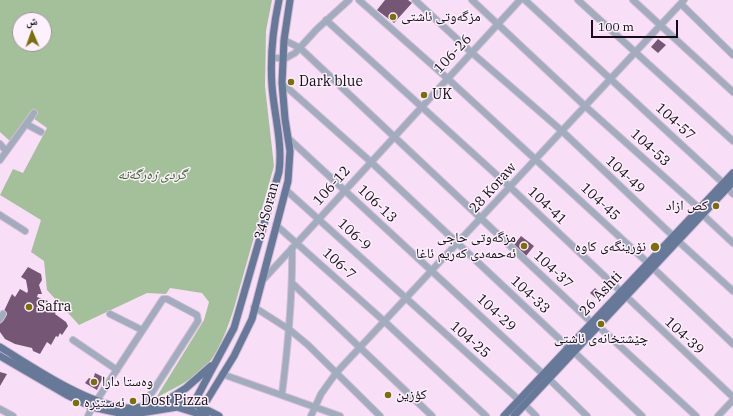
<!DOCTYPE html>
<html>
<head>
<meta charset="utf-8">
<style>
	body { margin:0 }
	#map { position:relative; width:733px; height:416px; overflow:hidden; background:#f9def8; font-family:"IBM Plex Serif","Noto Naskh Arabic",serif }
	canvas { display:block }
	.north { position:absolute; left:12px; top:12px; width:40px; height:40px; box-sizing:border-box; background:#fcf1fc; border:1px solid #a095a0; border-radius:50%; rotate:358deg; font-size:11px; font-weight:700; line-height:16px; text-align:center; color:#150c15 }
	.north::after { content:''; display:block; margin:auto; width:14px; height:18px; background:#7d6e0b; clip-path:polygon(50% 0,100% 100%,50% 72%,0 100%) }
	.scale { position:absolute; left:591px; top:20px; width:87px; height:18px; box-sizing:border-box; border:2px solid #150c15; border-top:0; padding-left:5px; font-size:12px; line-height:14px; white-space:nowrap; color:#150c15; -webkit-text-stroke:3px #fcf1fc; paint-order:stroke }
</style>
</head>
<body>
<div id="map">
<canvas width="733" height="416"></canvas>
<div class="north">ش</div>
<div class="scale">100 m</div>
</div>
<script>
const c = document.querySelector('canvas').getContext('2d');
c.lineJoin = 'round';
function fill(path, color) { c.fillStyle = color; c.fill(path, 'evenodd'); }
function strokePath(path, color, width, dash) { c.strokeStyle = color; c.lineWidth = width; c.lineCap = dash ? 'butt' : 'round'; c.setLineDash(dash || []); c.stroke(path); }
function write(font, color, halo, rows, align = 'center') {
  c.font = font + ' "IBM Plex Serif","Noto Naskh Arabic",serif'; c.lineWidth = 3; c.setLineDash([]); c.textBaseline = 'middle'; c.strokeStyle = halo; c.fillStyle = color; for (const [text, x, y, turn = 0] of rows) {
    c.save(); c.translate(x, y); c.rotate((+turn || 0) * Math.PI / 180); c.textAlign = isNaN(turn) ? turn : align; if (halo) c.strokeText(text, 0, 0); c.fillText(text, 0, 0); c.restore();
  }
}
const green = new Path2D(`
	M0,0h272l-6,31 -1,55 9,80 -40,142c-6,19 -16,47 -30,60 -13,13 -32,21 -48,30l48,-78 5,-18 -7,-9 -32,-5 -4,6 -19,-1 -68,32 -32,-35 -3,-29 -13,-9 10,-32 -41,-25 13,-26 10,4 24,-45 -14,-10 -21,25 -12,-11zM20,20h24v24h-24z`);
const building = new Path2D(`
	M385,0h23l4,3 -18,20 -17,-13z
	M658,39l8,6 -8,8 -7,-6z
	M521,236l13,10 -8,10 -12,-11z
	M28,267l13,7 1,6 -3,5 3,9h-4l-1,3 11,4 -1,3 9,7 -1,3 11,8 2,4 -6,9 -2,-2 -2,4 -2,-1 -5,9 -4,-3 -7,12 -7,-3 -1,-3 -17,-4 -10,-5 -5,-7v-8l6,-11 -2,-2 8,-17 3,3 5,-8 7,4 1,-2 -2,-11 -5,-3z
	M595,288l4,4 -3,6 -6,-5z
	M0,372l7,2 -7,12z
	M95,373l8,4 -6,13 -12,-7 4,-5 4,2z`);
const minor = new Path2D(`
	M359,0l88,78 201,185
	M415,0l56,52 91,79 111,105
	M472,0l113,106 114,102
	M525,0l198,183
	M578,0l155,141
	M633,0l100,92
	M681,4l52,51
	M326,20l184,167 223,210
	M284,40l16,8 292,275
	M272,58h14l9,-5 22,-24 32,-29
	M282,83l89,79 197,185
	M26,124l15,8
	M288,138l255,236
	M0,144l6,7
	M0,160l34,-47
	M727,188l6,6
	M286,190l233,210
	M0,215l25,16
	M703,215l30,28
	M276,225l108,96 102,95
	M678,241l55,50
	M653,268l80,76
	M262,281l258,-281
	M293,284l139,132
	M254,307l36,23 18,15 72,71
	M110,314l32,16
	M0,319l3,-5
	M598,326l98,90
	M73,340l44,30
	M574,352l68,64
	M222,374l118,42
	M549,379l38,37
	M282,394c6,-49 11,-97 10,-146
	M97,400l64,-98 2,-3h4l30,16 1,6 -56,87
	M525,405l11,11
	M0,409l13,7
	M88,416l4,-9
	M311,416l10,-22 15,-21 348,-373
	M718,416l15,-16`);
const major = new Path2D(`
	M0,347c34,21 85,56 125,61 15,1 28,-4 42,-6 20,-3 35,5 52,14
	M0,356l67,39 25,12 36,8 49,-8 29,9
	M166,401l20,-13 25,-22
	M190,410l44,-82 45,-156c4,-28 -5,-58 -7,-86 -2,-28 1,-58 7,-86
	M199,413l35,-57 18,-37 36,-138 2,-30 -5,-32 -3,-36 2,-43 6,-40
	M504,416l229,-243
	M514,416l219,-234`);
const markers = [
	[393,17,4,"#7d6e0b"],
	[291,82,4,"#7d6e0b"],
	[424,95,4,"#7d6e0b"],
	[716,206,4,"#7d6e0b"],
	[524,246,4,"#7d6e0b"],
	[655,247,5,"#7d6e0b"],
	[29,307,4,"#7d6e0b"],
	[601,324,4,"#7d6e0b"],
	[94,382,4,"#7d6e0b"],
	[388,395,4,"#7d6e0b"],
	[133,401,4,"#7d6e0b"],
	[76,403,4,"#7d6e0b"]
];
const poiNames = [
	["مزگەوتی ئاشتی",401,17],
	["Dark blue",299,82],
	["UK",432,95],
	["كص ازاد",708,206,"right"],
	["مزگەوتی حاجی",516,238,"right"],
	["ئەحمەدی کەریم ئاغا",516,254,"right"],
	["نۆرینگەی کاوە",646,247,"right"],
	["Safra",37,307],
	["چێشتخانەی ئاشتی",601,339,"center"],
	["وەستا دارا",102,382],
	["كؤزين",396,395],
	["Dost Pizza",141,401],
	["ئەستێرە",84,403]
];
const streetNames = [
	["106-26",453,54,-47],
	["104-57",675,122,42],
	["104-53",650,148,42],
	["104-49",625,175,43],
	["106-12",332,186,-48],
	["28 Koraw",493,188,-48],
	["104-45",600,202,43],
	["106-13",377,204,43],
	["104-41",547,206,44],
	["34 Soran",267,211,-75],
	["106-9",354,235,43],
	["106-7",339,264,42],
	["104-37",553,270,43],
	["26 Ashti",601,294,-47],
	["104-33",530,295,43],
	["104-29",496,313,43],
	["104-39",684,336,43],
	["104-25",470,340,41]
];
const parkNames = [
	["گردی زەرگەتە",152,175]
];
fill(green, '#a4c09a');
fill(building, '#765675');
strokePath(minor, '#d5bcd4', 8);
strokePath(major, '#d5bcd4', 9);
strokePath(minor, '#a1acbe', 6);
strokePath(major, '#677998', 7);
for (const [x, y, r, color] of markers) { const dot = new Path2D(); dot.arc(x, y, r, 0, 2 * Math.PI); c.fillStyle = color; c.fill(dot); strokePath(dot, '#fcf1fc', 1.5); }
write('14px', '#150c15', '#fcf1fc', poiNames, 'left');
write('14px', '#150c15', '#fcf1fc', streetNames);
write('italic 14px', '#395f28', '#fcf1fc', parkNames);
</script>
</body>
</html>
